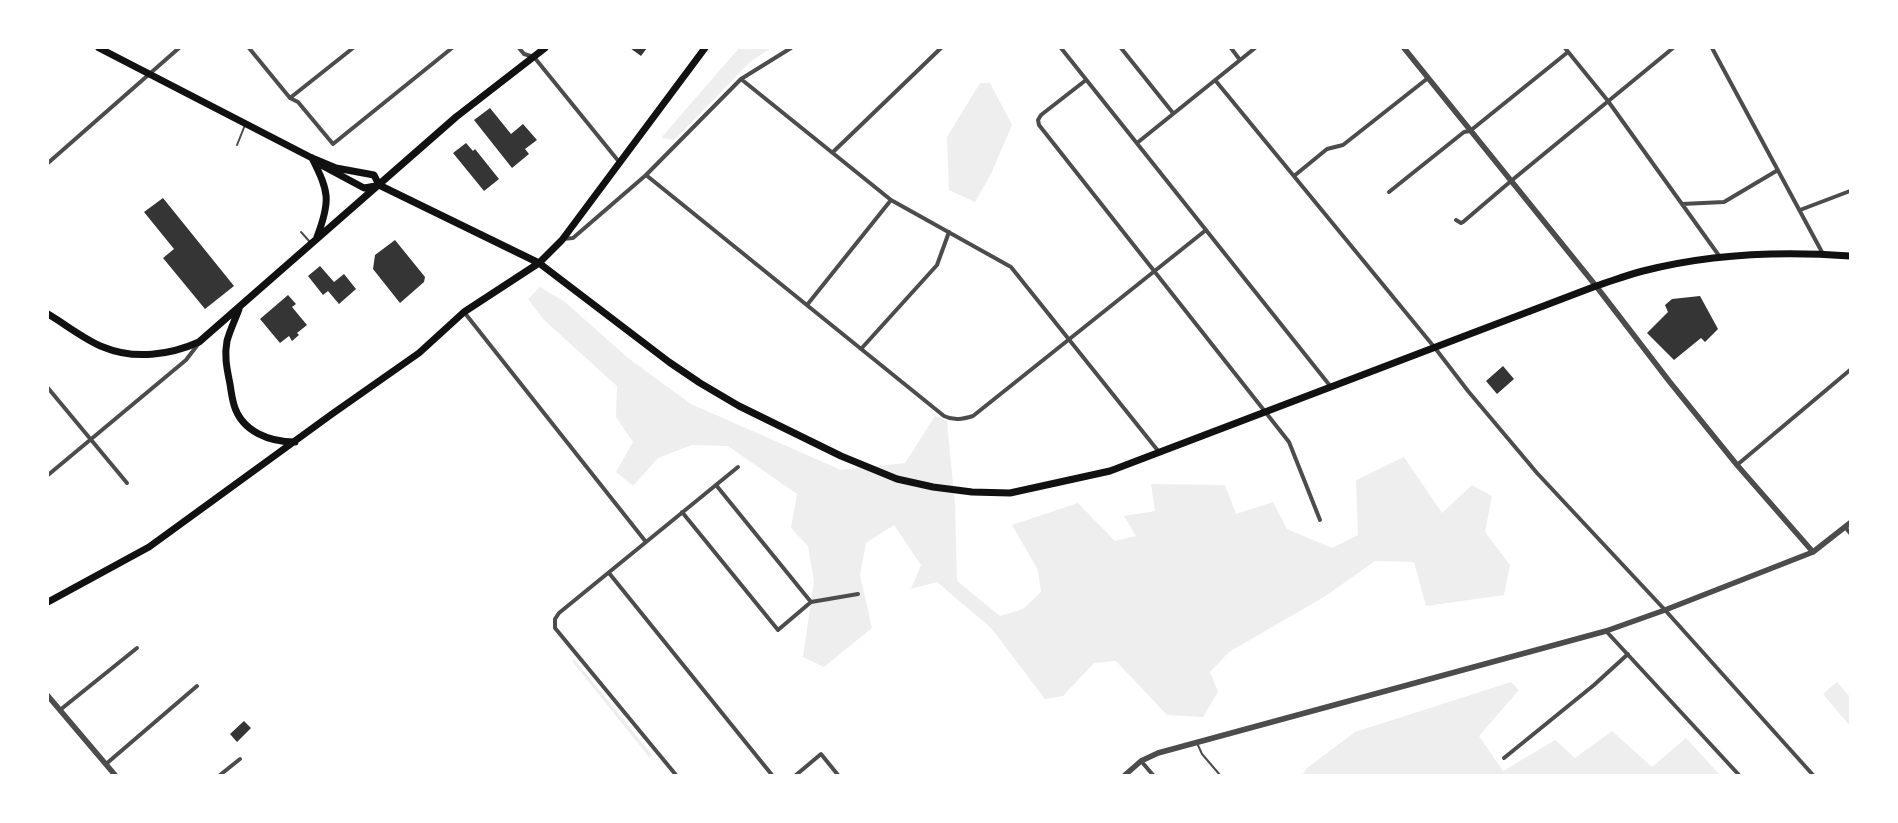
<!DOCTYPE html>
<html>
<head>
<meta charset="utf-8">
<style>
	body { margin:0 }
	#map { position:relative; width:1898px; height:823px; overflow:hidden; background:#fff; font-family:Commissioner,sans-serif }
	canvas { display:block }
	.frame { position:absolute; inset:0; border:49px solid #fff; pointer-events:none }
</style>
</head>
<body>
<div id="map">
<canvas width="1898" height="823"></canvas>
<div class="frame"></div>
</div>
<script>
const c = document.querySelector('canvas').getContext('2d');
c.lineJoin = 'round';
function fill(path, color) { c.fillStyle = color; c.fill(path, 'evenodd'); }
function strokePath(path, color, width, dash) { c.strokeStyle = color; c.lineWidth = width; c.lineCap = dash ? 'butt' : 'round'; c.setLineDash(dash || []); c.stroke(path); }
const green = new Path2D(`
	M739,48h32l-21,14 -76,78 -13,-2z
	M980,83h10l22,42 -21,49 -16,28 -26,-12 -2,-53z
	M540,287l25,15 63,56 63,46 150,66 64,-7 30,-47 12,5 8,84 2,76 43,35 23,-7 18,-17 -3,-22 -26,-45 66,-22 37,38 21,-5 -12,-20 31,-5 -4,-27 74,1 11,29 37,-12 14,27 45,19 26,-13 -2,-55 48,-23 38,56 30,-28 20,11 -7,36 25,33 -6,30 -78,11 -12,-44 -39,-1 -51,36 -95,55 -19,20 8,20 -15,25 -36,-2 -51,-54 -22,2 -31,33 -18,3 -54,-71 -54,-46 -26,7 10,-24 -27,-40 -28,18 -6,32 12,53 -48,39 -21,-10 11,-76 -6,-35 -17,-18 6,-34 -69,-48 -36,-1 -34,13 -25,28 -17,-14 17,-30 -17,-25 1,-31 -73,-66 -16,-21z
	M574,659l79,97 -4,1 -77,-96z
	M1511,682l8,8 -40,46 24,35 52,-31 20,18 37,-27 40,36 34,-29 34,37h-418l5,-7 48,-36z
	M1837,682l13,15v29l-27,-32z`);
const building = new Path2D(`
	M630,48h17l-6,8z
	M490,108l21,26 12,-10 14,16 -12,9 4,5 -17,14 -38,-48z
	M466,143l7,8 2,-2 24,30 -15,12 -31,-38z
	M163,198l71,88 -29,23 -42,-51 11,-9 -30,-37z
	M395,240l30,37 -1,5 -24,21 -27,-34 2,-14z
	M320,266l14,16 10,-8 12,15 -17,15 -11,-13 -5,4 -15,-19z
	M288,295l8,9 -4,3 15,18 -10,8 2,2 -7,6 -3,-5 -9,7 -20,-24z
	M1700,296l18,33 -13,13 -4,-4 -27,22 -27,-27 21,-21 -3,-7 7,-6z
	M1503,366l11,13 -17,15 -11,-13z
	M244,721l7,7 -14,14 -7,-8z`);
const service = new Path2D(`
	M237,145l8,-20
	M301,232l9,10
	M1197,743l5,11 18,21`);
const minor = new Path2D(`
	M249,48l41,50 8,4 35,42 119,-96
	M519,48l5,6 10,3 86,106
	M1061,48l270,339
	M1121,48l52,65
	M1231,48l9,12
	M1565,48l43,53 112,156
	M1712,48l111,206
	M741,79l150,121 120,67 148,185
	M1086,80l-45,35 -3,5 1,5 250,317 31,78
	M1215,80l220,268 33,43 69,82 128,137 148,165
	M290,98l63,-50
	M1137,143l118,-95
	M833,152l108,-104
	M48,163l131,-115
	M646,175l298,241c10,5 19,3 29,0l233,-186
	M1294,176l33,-27 16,-4 85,-67
	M1389,192l75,-60 6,-1 98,-79
	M1682,204l42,-2 54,-32
	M1800,210l50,-19
	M1456,220l5,3 2,-1 48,-41 162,-133
	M562,239l11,-1 73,-63 95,-96 50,-31
	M807,305l84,-105
	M464,312l182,230
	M861,349l76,-84 12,-33
	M48,388l79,95
	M1737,465l113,-95
	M48,475l138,-115 13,-17
	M716,485l95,117
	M682,512l96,118 33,-28 47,-8
	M1845,527l5,6
	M609,573l163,202
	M1606,631l133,144
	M60,710l77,-62
	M1504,758l90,-73 34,-31
	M1141,761l12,14
	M106,764l91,-78
	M220,775l20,-16
	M676,775l-121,-147v-9l4,-6 179,-146
	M796,775l25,-21 17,21`);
const tertiary = new Path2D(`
	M1404,48l192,238 73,95 68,84 76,87
	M48,696l67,79
	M1125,775l16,-14 17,-8 448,-122 59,-21 148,-58 37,-29`);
const primary = new Path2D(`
	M99,48l213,110 24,10 38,7 5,10
	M312,158c17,34 19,42 5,79
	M323,166l41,22 12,-2
	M379,185l160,78 130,99 31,21 39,23 102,50 56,23 36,8 39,5 38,1 100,-22 486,-185c16,-5 31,-11 47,-15 66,-17 139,-20 207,-15
	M239,309c-4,11 -9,21 -12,32 -3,15 0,28 3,43 1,7 2,14 4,21 8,27 36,37 61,37
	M48,314c17,10 37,26 55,33 31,13 67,8 96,-5l257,-225 89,-69
	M48,602l101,-55 183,-133 87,-61 45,-41 75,-49 23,-23 143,-192`);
fill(green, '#eee');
fill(building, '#353535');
strokePath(service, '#4c4c4c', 2);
strokePath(minor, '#4c4c4c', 4);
strokePath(tertiary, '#4c4c4c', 5.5);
strokePath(primary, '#111', 7);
</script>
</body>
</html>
